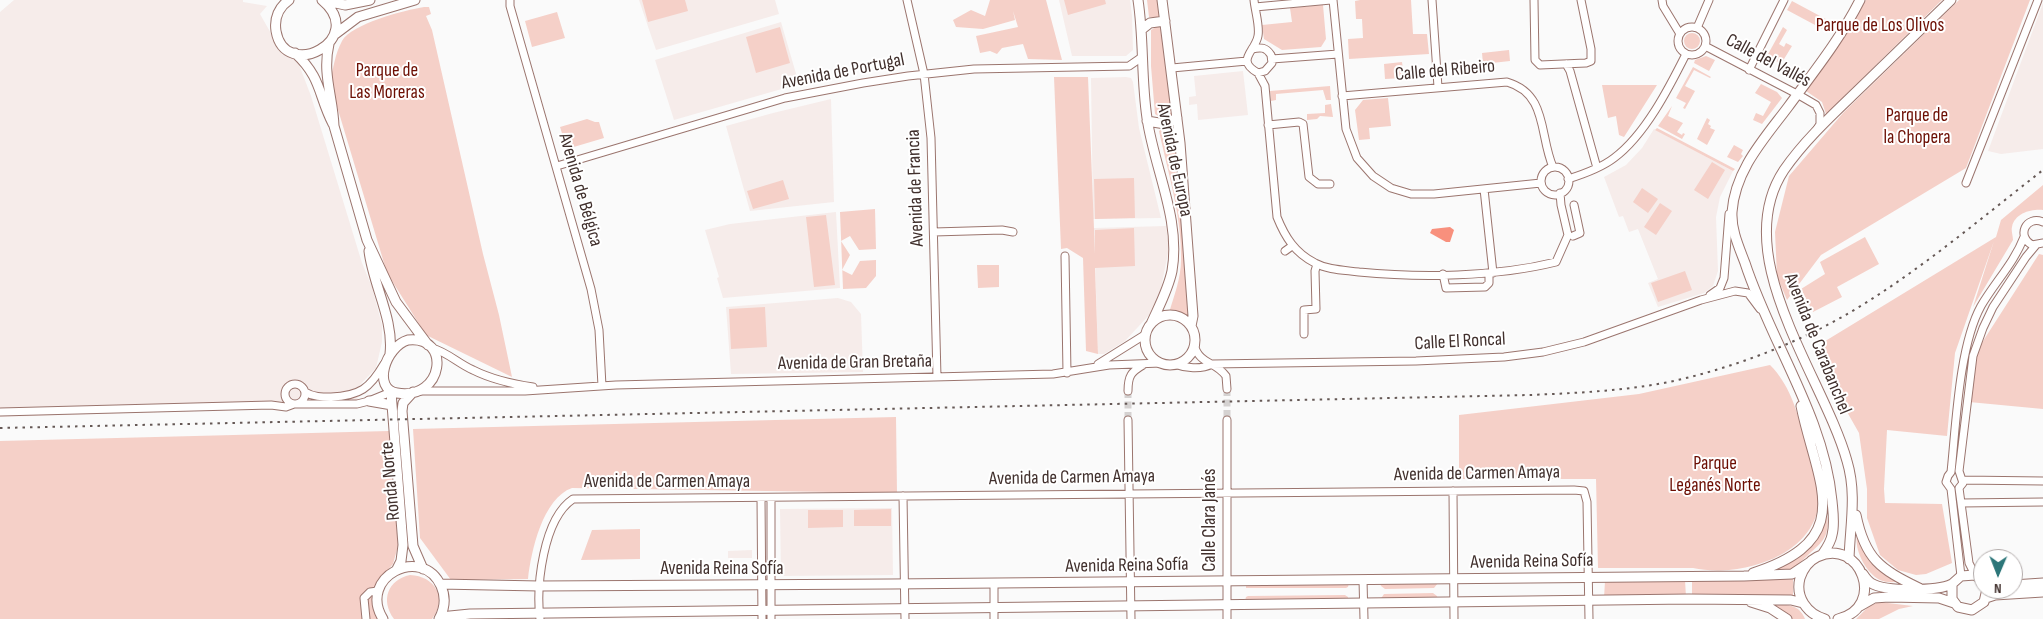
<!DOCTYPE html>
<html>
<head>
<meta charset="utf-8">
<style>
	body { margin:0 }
	#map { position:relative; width:2043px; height:619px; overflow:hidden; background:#fafafa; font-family:"Sofia Sans Condensed",sans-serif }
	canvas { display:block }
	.north { position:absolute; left:1973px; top:549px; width:50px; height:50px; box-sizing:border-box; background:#fff; border:1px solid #b3acab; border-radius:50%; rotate:181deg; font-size:14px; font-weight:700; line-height:20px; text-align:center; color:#41302d }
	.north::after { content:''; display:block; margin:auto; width:18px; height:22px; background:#2c7679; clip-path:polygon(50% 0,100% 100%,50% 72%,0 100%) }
</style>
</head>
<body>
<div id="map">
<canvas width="2043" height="619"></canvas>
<div class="north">N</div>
</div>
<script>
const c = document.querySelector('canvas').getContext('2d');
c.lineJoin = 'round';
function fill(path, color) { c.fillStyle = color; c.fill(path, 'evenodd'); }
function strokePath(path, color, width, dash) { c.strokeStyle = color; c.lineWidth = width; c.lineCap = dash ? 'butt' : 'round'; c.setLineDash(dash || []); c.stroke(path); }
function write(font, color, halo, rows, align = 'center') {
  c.font = font + ' "Sofia Sans Condensed",sans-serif'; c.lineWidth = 4; c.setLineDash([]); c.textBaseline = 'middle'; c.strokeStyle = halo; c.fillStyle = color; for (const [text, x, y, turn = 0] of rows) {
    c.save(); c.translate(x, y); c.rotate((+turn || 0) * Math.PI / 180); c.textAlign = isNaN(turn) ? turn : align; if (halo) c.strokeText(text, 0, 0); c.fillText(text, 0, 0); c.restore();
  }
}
const built = new Path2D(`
	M14,0h229v2l24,4 -7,8 21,37 17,11 13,34 51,167 10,24 10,38v17l-6,26 -20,21 3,17 -359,11v-405z
	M639,0h136l4,14 -123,36z
	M1059,0h71l2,16 1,34 -7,6h-54z
	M2043,3v146l-42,5 -13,-3z
	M781,22l18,62 -125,36 -19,-60z
	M1243,71l5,44 -50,5 -1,-16 -8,1v-8l7,-1 -2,-20z
	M1126,77l5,1 2,4 6,46 22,90 -68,1 -2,-141z
	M831,99l3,103 -84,9 -24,-85 47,-13z
	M1654,129l79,42 -13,26 -4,20 2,54 -5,15 -9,7 -46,14 -10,-24 10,-4 -20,-50 -9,3 -6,-16 -4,1 -15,-40 22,-12 16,-17z
	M836,212l4,76 -117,10 -6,-20 2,-1 -14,-47 25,-6z
	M1166,226l3,22 -9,45 -9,20 -26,28 -21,13h-6l-4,-126z
	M838,298l13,4 10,12 2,58 -132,2 -5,-67z
	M892,508l1,67 -112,1 -1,-67z
	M752,550v8h-24v-7z`);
const green = new Path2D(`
	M642,0h43l3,11 -40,11z
	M990,0h56l16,60 -34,-1 -5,-15 -21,4 -5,6 -7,-3 -10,2 -4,-17 42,-9 -5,-16 2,9 -32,9 -27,-2 -3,-7 18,-10 14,6z
	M1064,0h41l1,4 -38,11z
	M1147,0h12l2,14 -2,3h-10z
	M1360,0h51l2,34h14l2,20 -80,5 -1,-20 15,-1 -1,-19h-6l-1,-18z
	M1866,0h76l-116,114 -4,-12 -16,-11 35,-51z
	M1959,0h71l-64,168 -145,87 -34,45 -10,-24 -2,-44 14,-56 54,-63z
	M1792,1l43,23 -5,9 -43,-23z
	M1323,5l3,34 -5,8 -39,3 -18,-11 -2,-14 30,-3 -2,-14z
	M424,7h5l2,7 -5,2 6,14 51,224 16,61 13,62 -86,-42 -39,-62 -57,-190c3,-14 5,-29 12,-42 9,-17 63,-31 82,-34z
	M557,12l8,26 -33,9 -7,-26z
	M1158,26l5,5 11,85 -12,3 -7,-5 -4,-48v-36z
	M780,27l10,36 -34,10 -10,-36z
	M1783,27l4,3 -8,14 5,3 2,-4 6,3 -11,18 -14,-8z
	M1684 41a8 8 0 1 1 16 0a8 8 0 1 1-16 0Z
	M1509,50l1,11 -27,3 -1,-11z
	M1706,56l9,4 -6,11 -15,-8 1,-3z
	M1402,62l2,16 -19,1 -1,-15z
	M1693,67l18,10 -1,1 -16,-8 -9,16 10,5 -10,18 -2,-1 3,-5 -10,-5z
	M1054,77h34l7,177v-24l39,-2 1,38 -40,2 3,86 -12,-3 -3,-93 -16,-10 -6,1z
	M1761,84l16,8 5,6 -20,26 -9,-4 3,-7 7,3 8,-14 -16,-9z
	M1602,85h55l-33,52 -5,-2 -3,-19 -8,2z
	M1330,86l1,14h-5l-3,-10 -47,4v6l-5,1 -1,-10z
	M1388,98l3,28 -22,2 1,11 -11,1 -4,-30 8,-10z
	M1331,104l2,13 -13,-1 -3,3 -10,1v-6l18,-1v-8z
	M1672,106l-4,10 15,7 -6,9 5,3 1,-2 2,1 -3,5 -24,-13z
	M1707,118l3,2 -2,4 3,2 -1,2 5,2 -8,15 -10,-6z
	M587,119l8,3h4l5,16 -37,11 -7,-22z
	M1164,127l8,1 4,7 14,182 -21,-4c5,-17 12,-35 12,-53 1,-43 -13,-87 -22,-129z
	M1657,128l78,41 -2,2 -78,-41z
	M1734,145l9,5 -2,4 2,2 -5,6 -11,-5z
	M1712,162l13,8 -17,29 -14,-9z
	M1134,178l1,40 -40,1 -1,-40z
	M783,180l6,19 -36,10 -6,-18z
	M2043,185v25c-12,-1 -28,3 -31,17 -1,3 1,9 1,13l-40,67 21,-66 -39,112 -8,83 -60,-6 -3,59 1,14 57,1 10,59 -26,11 -10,1 -18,-5 -18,-15 -13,-37v-29l-8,-56 -42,-74 5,-16 174,-106 5,-17z
	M1642,188l16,11 -10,14 -15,-11z
	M1660,203l12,8 -16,24 -12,-8z
	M875,209l1,40 -17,1 -9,-14 -9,5 9,14 -8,15 10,5 8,-14 16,-1v16l-10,12 -23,1 -3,-77z
	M826,215l9,70 -21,2 -8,-70z
	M1865,237l14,27 -42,23 5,10 -29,15 -12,-23 24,-15 -5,-12z
	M2039,254l4,1v154l-74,-7 7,-50z
	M977,265h22v22l-21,1z
	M1685,271l7,19 -34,12 -7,-19z
	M765,307l2,40 -36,2 -2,-40z
	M1770,365c19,19 26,43 33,68 7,23 18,49 15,74 -8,51 -81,71 -125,61h-95l-2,-89h-137v-64l180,-21z
	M896,417l1,76 -325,-5c-29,10 -41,63 -44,91l-77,1 -31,-42 -7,-109z
	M389,431l9,115 -5,18 -14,16 -7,19 5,20h-377v-178z
	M891,509v17h-37v-16z
	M808,510h35v17l-35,1z
	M1827,514c3,26 -6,28 -22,44 -12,11 -15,13 -32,13v-2l20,-10z
	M640,529v30l-59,1 11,-30z
	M1857,535l25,37 18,10c-7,0 -14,1 -20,-2 -14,-7 -26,-30 -23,-45z
	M410,575c25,1 38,23 22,44h-38c-14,-19 -6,-39 16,-44z
	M1793,578v18l-101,1v-17z
	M1685,580l1,17 -82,1 1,-17z
	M1349,583l-1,4 -2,1h-100v-4z
	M1380,583h58l-4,5 -49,1 -4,-3z
	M1433,593l4,3 1,3 -58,1 4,-6z
	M1345,595l3,2v4h-103l1,-4 2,-1z
	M1879,602l34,4 -14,3 -20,10h-23l13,-13z
	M1773,604c15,1 26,0 32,15h-15z`);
const water = new Path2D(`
	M1450,227l4,3 -4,12h-4l-16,-9 2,-4z`);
const minorTunnel = new Path2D(`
	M1227,389v31
	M1128,391v29`);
const minor = new Path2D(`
	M510,0v6l81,283 8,41 3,56
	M907,0l17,74 7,64 6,239
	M1333,0l13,129 11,29 16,18 18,12 20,6h23l107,-11
	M1432,0l6,87
	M1534,0l1,60 5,5 46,-2 5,-2v-12l-10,-49
	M1662,0l1,6 17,28
	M1255,7l76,-7
	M1678 41a14 14 0 1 1 28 0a14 14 0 1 1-28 0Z
	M1697,28l12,-28
	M1705,46l92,48 19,11 4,8v11l-3,5
	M1252,49c9,-2 14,-2 19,6l1,8 -7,8 -7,2c-23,-13 -3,-21 0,-37 2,-10 -3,-25 -4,-36
	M1272,59l66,-5
	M1566,64l4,7 27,97
	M1172,68l75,-7
	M1749,70l35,-70
	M1258,73l7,13 12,131c8,20 18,36 38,46 13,7 29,7 44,9 62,6 136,5 197,-10l12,-27 -7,-30 -1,-12
	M1342,96l165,-14c41,12 32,53 46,85
	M1268,125l31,-3 4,2 6,53 9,7h12
	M557,166l228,-68 78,-15 45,-7 66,-7 155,-3 13,-9
	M1541 181a14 14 0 1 1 28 0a14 14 0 1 1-28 0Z
	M1568,179c16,-5 33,-11 46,-21 31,-23 55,-70 72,-104
	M1966,183l72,-183
	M1484,189l9,84
	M2043,222c-17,-7 -27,14 -11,23l11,-2
	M934,232l68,-2 11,2
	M1573,236l7,-3 -6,-28
	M1285,251l7,-5
	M1065,256l2,117
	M1443,274l3,14 39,-1 4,-4v-10
	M1710,295l10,-7 4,-10 5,-64
	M1304,334v-24l12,-1 -1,-38 2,-7
	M1194,345c6,20 21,16 32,31l1,13
	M432,348c15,4 27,16 41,22 18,9 39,14 60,17
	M1098,364l48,-30
	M1174,364c11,4 27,6 38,0l204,-3 88,-4 39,-5 41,-10 117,-42 34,-9 13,2 12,16
	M285 394a10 10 0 1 1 20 0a10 10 0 1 1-20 0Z
	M418,391h107l91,-6 437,-11 56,-9 52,-2
	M1128,391c0,-15 3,-19 15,-26
	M305,392c8,5 17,5 26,5 29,-1 39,-9 53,-33
	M298,404h59l12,-3 22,-9
	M0,412l271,-7 15,2 8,-3
	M1128,420l3,199
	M1227,420v199
	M1963,480l80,1
	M1453,491l1,128
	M903,496l2,123
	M761,498l1,121
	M771,498v121
	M1961,503l82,-1
	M1975,575l-6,-12 -10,-75 4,-5 -4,-12 14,-115 10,-28 10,-21 33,-50 10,-12
	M1961,576l-10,-87 -5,-7 2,-6 3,-4c5,-47 8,-126 30,-166 14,-24 33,-43 43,-69
	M1363,580l1,39
	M994,583v36
	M366,619l-2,-21 6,-6 8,-1
	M540,619c-4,-33 3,-100 33,-120l1001,-9 10,1 3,11 2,117`);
const major = new Path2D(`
	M289,0c-10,7 -15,18 -13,31 9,52 93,8 46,-31
	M322,0l23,5 25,-5
	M1138,0c6,39 3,78 9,118 7,50 34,101 25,153 -4,19 -13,35 -21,53
	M1162,0l18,143 13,173 -2,10
	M1141,30l9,-7 15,-2
	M334,35l24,-18 57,-17
	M329,44c-7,30 4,53 5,82l33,114 29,62 32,43
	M295,53c27,25 23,42 38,71
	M1147,121l18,3 12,-6
	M369,251c4,34 25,68 21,103
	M1145 340a25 25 0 1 1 50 0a25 25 0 1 1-50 0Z
	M408,340c44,-5 36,61 -11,53 -25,-4 -12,-46 11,-53z
	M391,392l12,153 -2,16 -4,8
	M413,392l-10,11 -1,8 11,135 10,23
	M369,401l23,4
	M1856,515c9,44 24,54 63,73
	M1822,555c4,-6 9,-13 10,-20 3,-11 1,-23 0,-34 -8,-85 -61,-158 -87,-238 -6,-16 -14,-33 -13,-51 3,-42 32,-73 56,-105 25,-34 53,-69 72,-107
	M1849,559c1,-33 8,-65 -2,-98 -23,-83 -120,-205 -63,-291 20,-29 47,-54 72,-78 32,-31 63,-61 95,-92
	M1753,573c106,-34 64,-89 48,-167
	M1863,574c2,3 5,7 8,9 14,9 67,8 81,1
	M1983,581l-8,-6 -14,1 -9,8v15l6,8 14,3 12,-8 3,-13
	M440,584l99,2 352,-2 853,-8 48,-2 18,-12
	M2013,585l30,-2
	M1986,598l9,-3 48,-3
	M1751,602l19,6 17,11
	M1860,606l14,-8 15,-1 50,1 15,5
	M440,617l30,-3 1219,-15 102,1 12,3
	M383,619c-26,-42 39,-75 58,-33 5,11 4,22 -2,33
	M1825,619c-18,-5 -30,-22 -25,-41 3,-9 9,-17 17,-21 44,-21 70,51 21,62`);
const rail = new Path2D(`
	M0,428l1530,-33c46,-2 93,-4 139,-13 60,-13 119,-35 173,-65 69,-39 138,-98 201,-147`);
const parkNames = [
	["Parque de Los Olivos",1880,26],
	["Parque de",387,71],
	["Las Moreras",387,93],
	["Parque de",1917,116],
	["la Chopera",1917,138],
	["Parque",1715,464],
	["Leganés Norte",1715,486]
];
const streetNames = [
	["Calle del Vallés",1768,61,28],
	["Calle del Ribeiro",1445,71,-5],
	["Avenida de Portugal",843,72,-11],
	["Avenida de Europa",1174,160,78],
	["Avenida de Francia",916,188,-92],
	["Avenida de Bélgica",580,190,74],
	["Calle El Roncal",1460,342,-3],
	["Avenida de Carabanchel",1817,344,68],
	["Avenida de Gran Bretaña",855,363,-1],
	["Avenida de Carmen Amaya",1477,474,-1],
	["Avenida de Carmen Amaya",1072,478,-1],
	["Ronda Norte",391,481,-95],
	["Avenida de Carmen Amaya",667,482],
	["Calle Clara Janés",1210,520,-90],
	["Avenida Reina Sofía",1532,562,-1],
	["Avenida Reina Sofía",1127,566,-1],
	["Avenida Reina Sofía",722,569]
];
fill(built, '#f6ecea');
fill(green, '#f5d0c8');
fill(water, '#f8907d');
strokePath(minorTunnel, '#d5d2d1', 7, [7, 3.5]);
strokePath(minor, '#9b756e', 9);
strokePath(major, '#9b756e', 11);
strokePath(minor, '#fff', 7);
strokePath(major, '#fff', 9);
strokePath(rail, '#655855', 2, [2.5, 5]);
write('19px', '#6c0e03', '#fff', parkNames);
write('19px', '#41302d', '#fff', streetNames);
</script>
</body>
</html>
